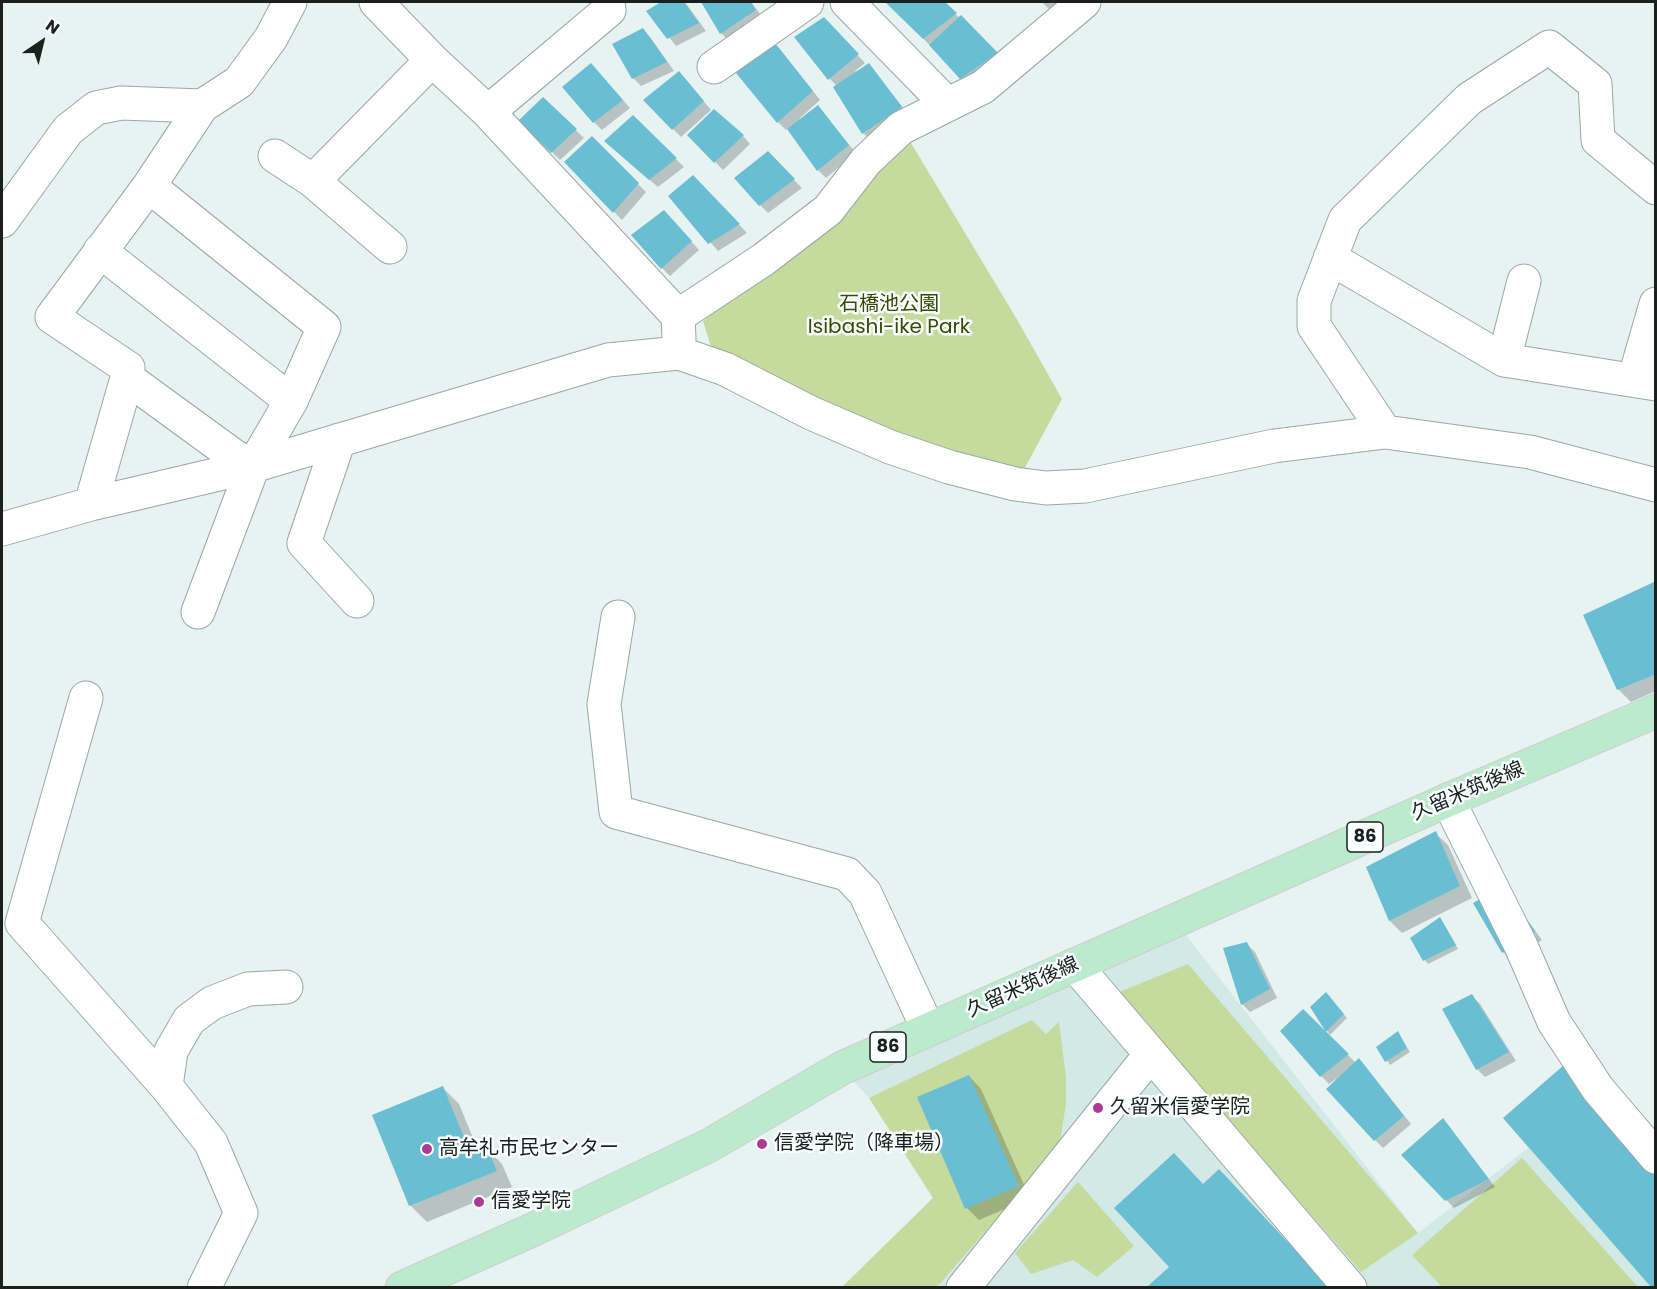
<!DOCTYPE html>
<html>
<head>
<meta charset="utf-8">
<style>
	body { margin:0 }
	#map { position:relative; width:1657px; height:1289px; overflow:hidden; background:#e6f3f1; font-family:Poppins,sans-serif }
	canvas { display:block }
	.frame { position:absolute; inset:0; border:3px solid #1b201f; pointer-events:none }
	.north { position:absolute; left:12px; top:12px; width:60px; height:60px; -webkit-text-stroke:4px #f9fefe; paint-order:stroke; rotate:35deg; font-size:16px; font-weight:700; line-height:24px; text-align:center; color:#1b201f }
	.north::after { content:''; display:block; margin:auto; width:21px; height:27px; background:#1b201f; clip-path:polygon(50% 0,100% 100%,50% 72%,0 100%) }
</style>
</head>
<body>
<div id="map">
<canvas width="1657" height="1289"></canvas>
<div class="frame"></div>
<div class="north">N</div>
</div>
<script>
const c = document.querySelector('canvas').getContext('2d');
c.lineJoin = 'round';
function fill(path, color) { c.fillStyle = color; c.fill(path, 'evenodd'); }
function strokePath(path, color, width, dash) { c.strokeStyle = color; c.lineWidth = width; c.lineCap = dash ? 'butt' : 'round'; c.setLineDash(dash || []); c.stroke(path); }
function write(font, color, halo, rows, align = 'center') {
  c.font = font + ' Poppins,"Noto Sans JP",sans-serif'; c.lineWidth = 5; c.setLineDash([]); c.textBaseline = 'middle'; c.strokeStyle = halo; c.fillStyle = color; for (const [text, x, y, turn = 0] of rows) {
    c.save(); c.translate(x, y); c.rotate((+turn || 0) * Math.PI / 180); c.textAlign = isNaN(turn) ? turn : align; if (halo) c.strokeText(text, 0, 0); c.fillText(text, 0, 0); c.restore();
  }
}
const built = new Path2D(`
	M1175,921l243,312 110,-85 -25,-30 76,-58 76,83v144l-814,1 92,-90 -64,-100 -27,-30z`);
const green = new Path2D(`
	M908,138l107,178 47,83 -41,76 -125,-37 -183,-85 -10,-32 130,-98z
	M1188,964l230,269 -57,39 -244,-279z
	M1032,1020l14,14 13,-12 7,55v26l-6,39 -35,43 -85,99 -7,4h-92l92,-90 -64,-100z
	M1522,1158l116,129h-196l-30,-32z
	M1078,1182l56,64 -37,31 -24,-17 -42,14 -16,-21z`);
const shadow = new Path2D(`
	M664,2h21l21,29 -30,15 -27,-34z
	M703,2h48l12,16 -34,23 -8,-8z
	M888,2h55l62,60 -36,24z
	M1042,2h29l-16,13z
	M823,19l42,44 -10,8 2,2 12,-8 40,50 -38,26 -8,-8 -28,-46 2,-1 -7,-7z
	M643,30l8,8 23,33 -33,15 -8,-8z
	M779,48l41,52 -21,19 1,2 18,-14 38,46 -30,25 -8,-8 -30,-42 -2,2 -8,-8z
	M599,73l31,35 -28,22 -8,-8z
	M687,81l24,29 -30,27 -36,-37z
	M543,99l41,39 -24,22 -40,-39z
	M633,117l51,50 -26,20 -44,-38z
	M689,135l54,1 7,8 -27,26z
	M592,138l54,54 -24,28 -56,-58z
	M767,153l35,35 -34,25 -8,-8z
	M693,177l54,56 -29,18 -48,-55z
	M672,220l27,30 -29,26 -8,-8z
	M1654,584l2,2v105l-25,11 -12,-12 -34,-75z
	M1435,833l13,12 24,53 -70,35 -12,-12 -22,-53z
	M1510,896l32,44 -31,20 -8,-8z
	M1440,919l18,30 -30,15 -3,-4z
	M1247,944l8,8 22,46 -27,14 -8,-8 -17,-55z
	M1472,996l8,8 36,57 -31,16 -8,-8z
	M1329,998l18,20 -17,17 -18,-28z
	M1303,1011l53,52 10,5 45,56 -28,24 -8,-8 -38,-59 -1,-2 -7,5 -8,-8z
	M1398,1033l12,19 -20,13 -12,-18z
	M969,1076l12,13 49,109 -51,22 -12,-12z
	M443,1088l16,16 19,46 7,-3 17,17 10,23 -85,35 -17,-17z
	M1443,1121l52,66 -41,21 -51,-53z
	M1203,1186l126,102h-180l22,-21z`);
const building = new Path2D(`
	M661,2h23l15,21 -32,16 -21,-28z
	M701,2h50l5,8 -36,24z
	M885,2h60l12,11 -34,26z
	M961,15l37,38 -38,26 -31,-34z
	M824,17l35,37 -31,26 -34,-43z
	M643,28l24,34 -35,17 -20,-35z
	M771,38l42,53 -36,32 -41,-50z
	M591,63l32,37 -30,23 -31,-36z
	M869,63l33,44 -40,27 -29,-47z
	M679,71l25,30 -32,29 -29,-30z
	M543,97l34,32 -26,24 -33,-32z
	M818,105l31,40 -32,26 -30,-42z
	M714,109l30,26 -30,28 -27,-28z
	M633,115l44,43 -28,22 -45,-39z
	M592,136l47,47 -26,30 -49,-51z
	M768,151l27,28 -36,27 -25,-28z
	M693,175l47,49 -32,20 -40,-48z
	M664,210l28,31 -31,28 -30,-34z
	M1654,582l2,92 -39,16 -34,-75z
	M1436,831l24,55 -71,35 -23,-54z
	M1502,886l33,45 -33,22 -29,-50z
	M1440,917l16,28 -33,16 -13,-23z
	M1247,942l23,47 -29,16 -18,-57z
	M1326,992l18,22 -18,18 -16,-25z
	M1472,994l37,58 -33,18 -34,-61z
	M1303,1009l46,45 -29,23 -40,-46z
	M1398,1031l9,17 -22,14 -9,-15z
	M1359,1058l45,58 -30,25 -48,-52z
	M1564,1065l92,104v118h-5l-148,-169z
	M969,1075l50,111 -54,23 -48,-112z
	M443,1086l27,66 16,-6 11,25 -88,35 -37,-91z
	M1443,1118l46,61 -44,22 -44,-46z
	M1174,1153l29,31 16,-15 110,117 -2,1h-180l22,-20 -55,-59z`);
const minor = new Path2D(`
	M376,2l56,58 56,52 190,204 1,23
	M847,2l100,102
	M714,67l93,-65
	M488,112l121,-102 -1,-8
	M275,156l38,25
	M149,186l175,141 -33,74 -38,65 -55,146
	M2,221l66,-91 28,-22 25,-5 81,3 37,-24 32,-44 19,-36
	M390,247l-77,-66 119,-121
	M100,251l191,150
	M1330,258l174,102 152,24
	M678,316l86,-57 64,-49 38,-49 35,-33 82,-41 101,-85
	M1504,360l20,-79
	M127,378l107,78 19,10
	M1634,380l22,-76
	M1385,432l-71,-106v-25l31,-81 124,-121 80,-52 46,37 3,56 58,48
	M339,440l-35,103 53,58
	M91,504l36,-126 1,-10 -76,-51 97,-131 53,-80
	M2,529l89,-25 162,-38 355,-106 71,-7 46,16 86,44 79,34 59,20 66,17 31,4 39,-2 189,-40 111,-14 145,20 126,33
	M618,617l-14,87 12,108 231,62 18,19 63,136
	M86,698l-64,225 144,163
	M1448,800l73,146 33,76 44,67 58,68
	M1075,965l275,323
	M204,1288l37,-75 -30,-70 -45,-57 5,-35 18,-31 23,-17 36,-14 38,-2
	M963,1288l188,-234`);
const major = new Path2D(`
	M402,1288l130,-58 176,-84 134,-78 606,-268 208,-89`);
const markers = [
	[1098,1108,6,"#ad3a95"],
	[762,1144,6,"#ad3a95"],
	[427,1149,6,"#ad3a95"],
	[479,1202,6,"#ad3a95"]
];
const shields = [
	[1365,837,36],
	[888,1047,36]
];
const shieldNames = [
	["86",1365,837],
	["86",888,1047]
];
const parkNames = [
	["石橋池公園",889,305],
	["Isibashi-ike Park",889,328]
];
const streetNames = [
	["久留米筑後線",1468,792,-23],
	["久留米筑後線",1023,988,-24]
];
const poiNames = [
	["久留米信愛学院",1110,1108],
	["信愛学院（降車場）",774,1144],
	["高牟礼市民センター",439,1149],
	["信愛学院",491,1202]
];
fill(built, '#d2e9e5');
fill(green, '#c4db9d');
fill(shadow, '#0003');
fill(building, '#6abed3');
strokePath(minor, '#9ba7a5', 35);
strokePath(major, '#cdcece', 35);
strokePath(minor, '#fff', 33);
strokePath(major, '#bceacc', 33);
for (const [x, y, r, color] of markers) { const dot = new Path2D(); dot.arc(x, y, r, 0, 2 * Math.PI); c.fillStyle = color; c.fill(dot); strokePath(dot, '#f9fefe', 2); }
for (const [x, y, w] of shields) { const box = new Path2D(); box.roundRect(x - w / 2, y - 15, w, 30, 4.5); c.fillStyle = '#f9fefe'; c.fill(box); strokePath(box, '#1b201f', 1.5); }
write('bold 18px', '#1b201f', null, shieldNames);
write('20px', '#374a01', '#f9fefe', parkNames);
write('20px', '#1b201f', '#f9fefe', streetNames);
write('20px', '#1b201f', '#f9fefe', poiNames, 'left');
</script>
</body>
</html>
